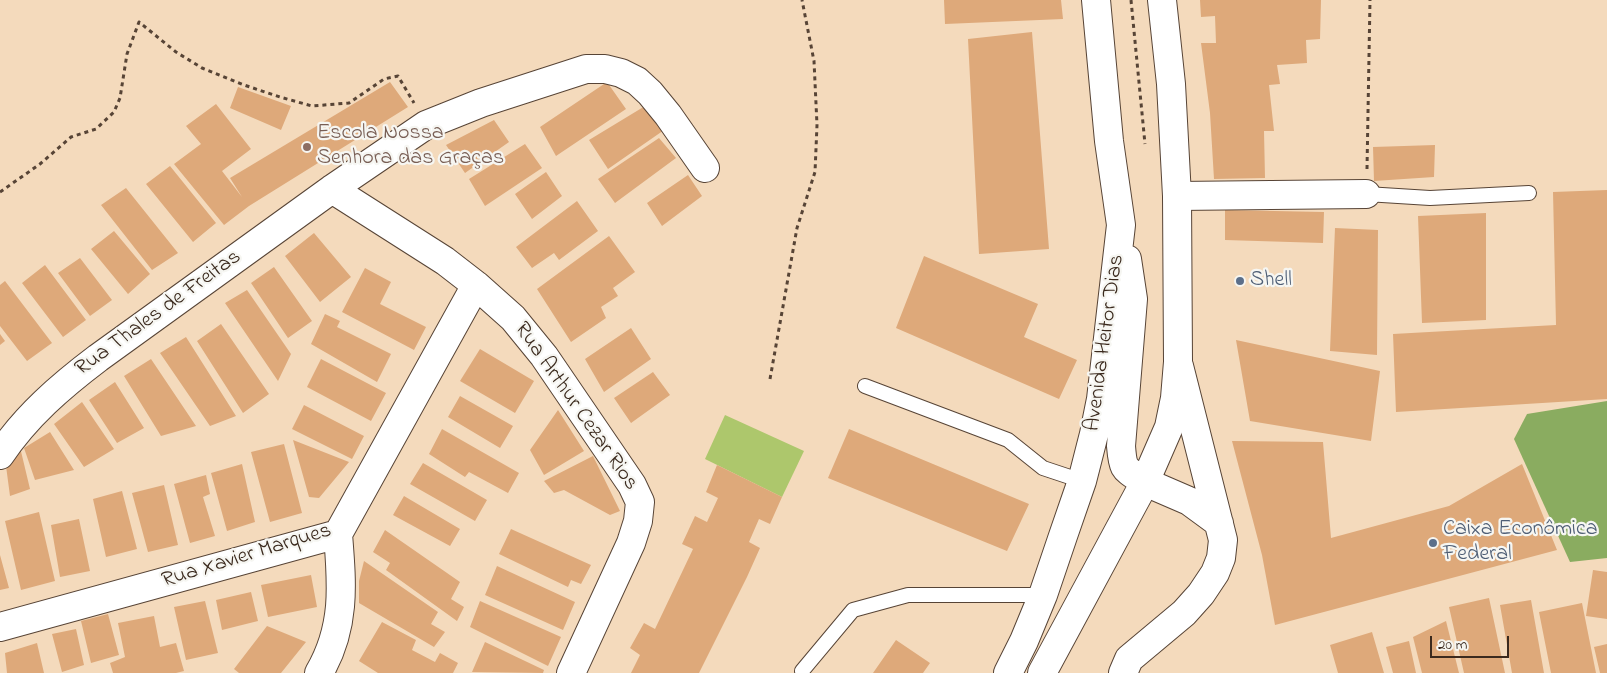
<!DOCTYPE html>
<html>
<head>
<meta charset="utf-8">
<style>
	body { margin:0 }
	#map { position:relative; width:1607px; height:673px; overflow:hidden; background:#f4dabc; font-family:"Indie Flower",sans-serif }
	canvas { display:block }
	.scale { position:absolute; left:1430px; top:636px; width:79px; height:22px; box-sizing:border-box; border:2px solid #3b2a1e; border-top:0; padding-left:6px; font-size:15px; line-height:18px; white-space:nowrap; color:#3b2a1e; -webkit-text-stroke:4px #f6f6f2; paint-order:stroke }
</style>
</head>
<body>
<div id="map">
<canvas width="1607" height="673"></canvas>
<div class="scale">20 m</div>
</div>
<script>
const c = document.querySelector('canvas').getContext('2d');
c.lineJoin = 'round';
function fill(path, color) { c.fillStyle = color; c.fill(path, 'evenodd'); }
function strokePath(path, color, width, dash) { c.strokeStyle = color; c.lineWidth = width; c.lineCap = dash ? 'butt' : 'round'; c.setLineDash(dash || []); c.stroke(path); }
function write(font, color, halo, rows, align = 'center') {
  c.font = font + ' "Indie Flower",sans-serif'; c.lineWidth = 4.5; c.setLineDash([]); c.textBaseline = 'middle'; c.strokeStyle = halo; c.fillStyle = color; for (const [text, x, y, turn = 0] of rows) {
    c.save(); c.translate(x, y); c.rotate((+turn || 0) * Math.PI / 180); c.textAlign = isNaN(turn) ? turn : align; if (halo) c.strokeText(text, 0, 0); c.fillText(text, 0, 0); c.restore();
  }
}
const green = new Path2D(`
	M725,415l79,36 -22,46 -77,-38z`);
const forest = new Path2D(`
	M1607,401v157l-37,4 -56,-123 13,-25z`);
const building = new Path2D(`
	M944,0h117l2,19 -118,5z
	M1200,0h121l-1,39 -14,1 1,23 -30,2 3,19 -11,1 5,46h-10l1,47 -51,1 -4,-66 -9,-70h15l-1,-27 -14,1z
	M1032,32l17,217 -70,5 -11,-215z
	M390,82l18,25 -159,99 -25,19 -50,-61 27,-20 -15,-18 30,-22 35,45 -29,22 20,26 -12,-19z
	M607,82l19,27 -70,47 -16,-29z
	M238,87l53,19 -10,24 -51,-22z
	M650,103l17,25 -59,41 -19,-29z
	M494,120l15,22 -44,31 -19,-28z
	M659,138l17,20 -61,45 -17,-24z
	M525,144l17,24 -57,38 -16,-27z
	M1435,145l-1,32 -60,4 -1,-34z
	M170,166l46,57 -23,19 -47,-58z
	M546,172l16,24 -30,23 -17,-25z
	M688,175l14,21 -40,30 -15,-23z
	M126,188l52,65 -26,17 -51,-65z
	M1607,190v209l-211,13 -3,-78 163,-9 -3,-133z
	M577,201l21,30 -39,29 -5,-7 -22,15 -16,-21z
	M1225,210l99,2 -1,31 -98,-3z
	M1486,213v107l-64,3 -4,-107z
	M1335,228l43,2 -1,125 -47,-4z
	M114,231l36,43 -22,20 -37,-45z
	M314,233l37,44 -31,25 -35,-46z
	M609,236l26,36 -22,16 5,8 -17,11 5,11 -35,24 -34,-53z
	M924,256l114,48 -14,33 53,23 -18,39 -163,-71z
	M80,258l32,42 -22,16 -32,-43z
	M45,265l41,55 -23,17 -41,-54z
	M274,267l38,54 -24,17 -37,-55z
	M365,268l26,14 -11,22 46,23 -12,23 -72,-38z
	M5,281l47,62 -25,18 -27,-35v-41z
	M247,290l44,64 -13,27 -53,-78z
	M325,314l15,7 -3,6 54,27 -14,28 -66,-38z
	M221,324l48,70 -26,19 -46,-72z
	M631,328l20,31 -47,33 -19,-33z
	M0,334l5,7 -5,4z
	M186,337l50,79 -26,10 -50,-73z
	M1236,340l144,31 -9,70 -121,-20z
	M480,349l54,32 -19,32 -55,-32z
	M151,359l45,67 -35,10 -37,-60z
	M321,359l65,34 -15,28 -64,-34z
	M653,372l17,23 -39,28 -17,-25z
	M115,382l29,46 -27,15 -28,-43z
	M460,396l53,30 -13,22 -52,-31z
	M82,402l32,47 -30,18 -30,-43z
	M304,405l60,31 -12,23 -60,-30z
	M558,410l26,41 -40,24 -14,-25z
	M442,429l77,44 -11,20 -39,-21 -4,5 -36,-23z
	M849,429l180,75 -22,47 -179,-73z
	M50,432l24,38 -39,10 -11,-32z
	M293,440l56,22 -30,36 -10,-1z
	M1232,441l91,1 8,96 118,-32 73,-42 35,86 -282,75 -13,-70z
	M19,443l11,46 -20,7 -4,-30z
	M284,444l18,69 -32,9 -19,-70z
	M593,456l27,55 -10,4 -46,-25 -10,3 -10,-12z
	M423,463l64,37 -12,21 -65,-37z
	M242,464l13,58 -28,9 -16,-58z
	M717,465l65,32 -12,27 -11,-5 -10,23 11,6 -13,29 -48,96h-68l9,-18 -10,-7 14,-25 11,6 38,-80 -11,-5 13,-28 12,6 11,-24 -12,-6z
	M206,475l4,19 -7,3 12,39 -25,7 -16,-59z
	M164,485l14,60 -30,7 -16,-59z
	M122,491l15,58 -31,8 -13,-58z
	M404,496l56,33 -10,17 -57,-31z
	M39,512l16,69 -34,9 -16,-69z
	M79,519l11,52 -30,6 -9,-52z
	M511,529l80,36 -10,19 -10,-4 -3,7 -69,-33z
	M385,530l75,52 -9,17 13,8 -7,14 -71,-51 4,-7 -17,-11z
	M0,555l9,33 -9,2z
	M364,561l74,51 -7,12 14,8 -11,15 -75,-44v-22z
	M497,566l78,36 -12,28 -78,-35z
	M1593,570l14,2v47l-21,-3z
	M311,575l6,32 -49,10 -7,-32z
	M251,592l7,29 -36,9 -6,-30z
	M1489,598l16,75h-41l-15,-66z
	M1531,600l13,73h-32l-12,-68z
	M205,601l13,52 -32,7 -12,-53z
	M480,601l81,36 -13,29 -78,-39z
	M1582,603l14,70h-45l-12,-61z
	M108,614l11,41 -28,8 -10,-42z
	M154,616l6,31 16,-4 8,28 -8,2h-63l-3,-10 15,-6 -7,-34z
	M1446,621l13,52h-37l-9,-36z
	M382,622l34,18 -4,10 23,12 5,-9 18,10 -5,10h-75l-19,-12z
	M267,626l39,16 -25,31h-42l-5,-4z
	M76,629l8,36 -22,7 -10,-38z
	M1372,632l12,41h-46l-8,-28z
	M896,640l34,23 -7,10h-50z
	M1409,641l7,32h-23l-7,-26z
	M485,642l59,28 -1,3 -71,-1z
	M37,643l7,30h-37l-2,-20z
	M1607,644v29h-7l-6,-26z`);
const path = new Path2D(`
	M1131,0l14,144
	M1367,169l3,-169
	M0,192l40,-28 31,-27 25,-8 18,-17 6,-14 7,-44 12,-32 37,30 26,16 42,17 36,12 32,9 37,-3 35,-24 14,-3 16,27
	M770,379l27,-151 18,-56 2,-47 -3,-64 -12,-61`);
const service = new Path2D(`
	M1366,194l64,4 99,-5
	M865,386l143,54 35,28 39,13
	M802,671l51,-61 55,-15h135`);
const minor = new Path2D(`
	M332,189l113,72 31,24 37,33 31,38 88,129 8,17 -2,19 -7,22 -60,130
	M1177,196l189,-2
	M0,455c26,-39 61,-69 98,-97l234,-169 94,-64 55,-22 105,-34h19l16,4 16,8 13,12 18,22 37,53
	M0,627l338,-93 138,-249
	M319,673c27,-46 23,-89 19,-139`);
const tertiary = new Path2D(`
	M1145,482l44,19 30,22
	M1123,673l6,-14 55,-46 17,-19 14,-21 6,-15 2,-18 -44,-174`);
const primary = new Path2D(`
	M1127,259l6,40 -12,147c2,25 3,22 24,36
	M1008,673l16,-32 19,-46 20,-59 19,-55 12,-47 7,-35 20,-174 -12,-84 -13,-141
	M1042,673l103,-191 24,-55 6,-29 3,-36 -1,-166 -6,-112 -9,-84`);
const markers = [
	[307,147,5,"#8d6e63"],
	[1240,281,5,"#5c6f8a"],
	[1433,543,5,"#5c6f8a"]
];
const educationNames = [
	["Escola Nossa",317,134],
	["Senhora das Graças",317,159]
];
const serviceNames = [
	["Shell",1250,281],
	["Caixa Econômica",1443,530],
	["Federal",1443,555]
];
const streetNames = [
	["Rua Thales de Freitas",159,314,-36],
	["Avenida Heitor Dias",1106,343,-82],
	["Rua Arthur Cezar Rios",575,407,55],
	["Rua Xavier Marques",247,557,-17]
];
fill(green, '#adc76c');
fill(forest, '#8aac60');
fill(building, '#dea97a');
strokePath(service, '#574436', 16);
strokePath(minor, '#574436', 30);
strokePath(tertiary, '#574436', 30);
strokePath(primary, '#574436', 30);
strokePath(path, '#574436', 3, [4, 4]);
strokePath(service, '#fff', 14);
strokePath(minor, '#fff', 28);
strokePath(tertiary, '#fff', 28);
strokePath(primary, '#fff', 28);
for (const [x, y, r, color] of markers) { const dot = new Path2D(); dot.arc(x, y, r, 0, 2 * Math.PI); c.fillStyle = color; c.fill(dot); strokePath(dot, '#f6f6f2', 2); }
write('22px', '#785e54', '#f6f6f2', educationNames, 'left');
write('22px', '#4e5e75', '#f6f6f2', serviceNames, 'left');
write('22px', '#3b2a1e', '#f6f6f2', streetNames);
</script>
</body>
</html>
